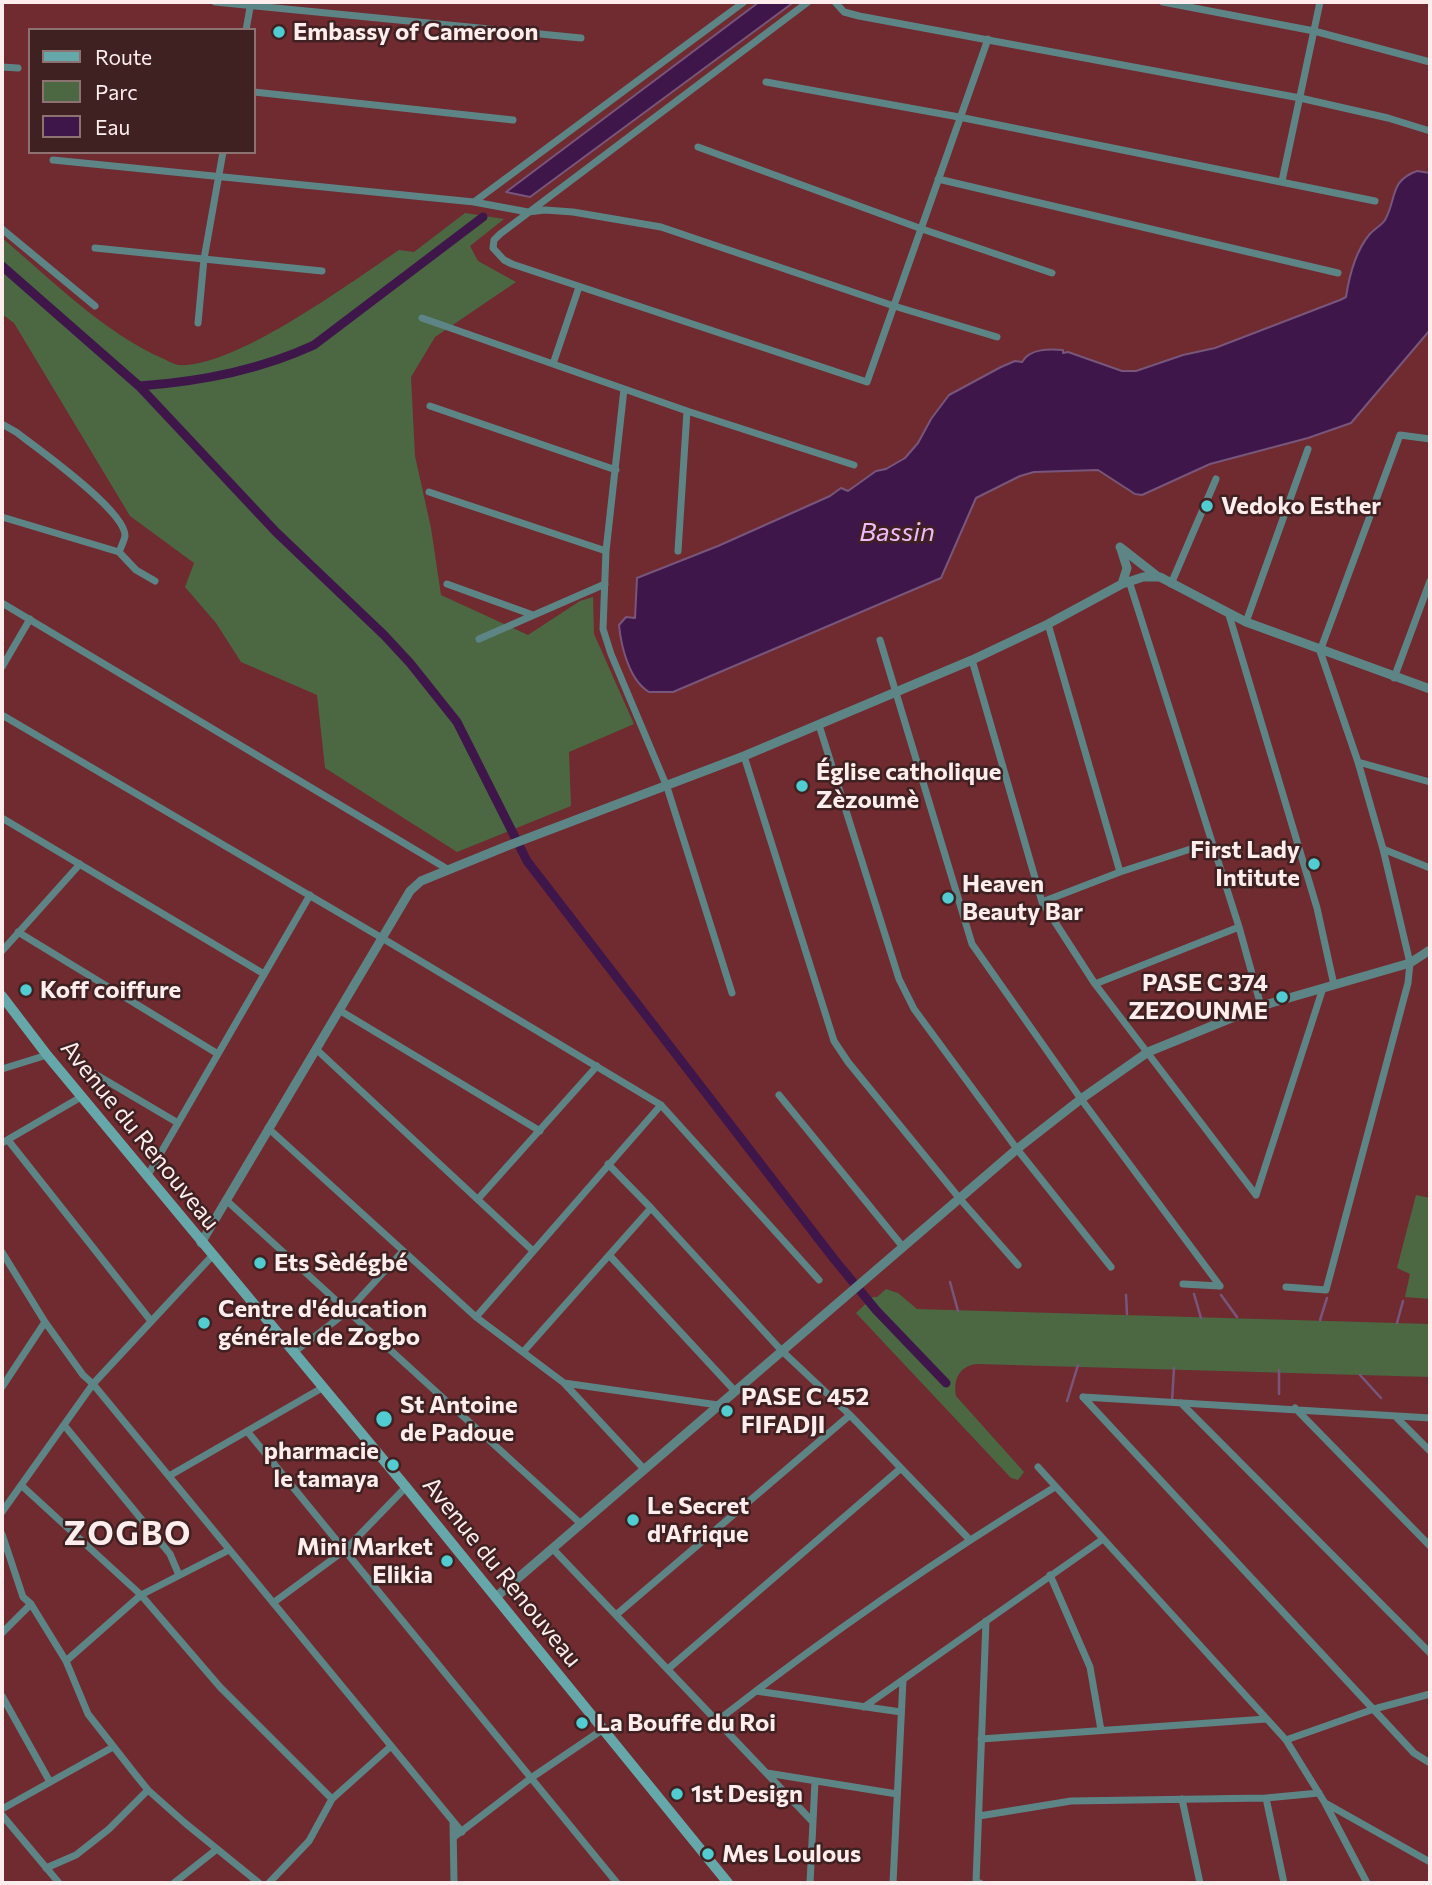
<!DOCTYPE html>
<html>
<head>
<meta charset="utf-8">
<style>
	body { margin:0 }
	#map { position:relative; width:1432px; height:1885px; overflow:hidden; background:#6f2b30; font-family:Commissioner,sans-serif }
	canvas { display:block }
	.frame { position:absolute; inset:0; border:4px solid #feedec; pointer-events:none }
	.legend { position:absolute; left:28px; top:28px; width:228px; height:126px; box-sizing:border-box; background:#402121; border:2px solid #8c7372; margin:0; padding:9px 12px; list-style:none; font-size:21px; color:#feedec }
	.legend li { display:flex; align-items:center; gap:14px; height:35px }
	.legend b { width:35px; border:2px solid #8c7372 }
</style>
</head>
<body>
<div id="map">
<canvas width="1432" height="1885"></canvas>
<div class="frame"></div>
<ul class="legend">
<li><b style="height:9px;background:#66a8aa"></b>Route</li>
<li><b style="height:19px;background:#4b6842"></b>Parc</li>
<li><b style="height:19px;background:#3f164a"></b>Eau</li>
</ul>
</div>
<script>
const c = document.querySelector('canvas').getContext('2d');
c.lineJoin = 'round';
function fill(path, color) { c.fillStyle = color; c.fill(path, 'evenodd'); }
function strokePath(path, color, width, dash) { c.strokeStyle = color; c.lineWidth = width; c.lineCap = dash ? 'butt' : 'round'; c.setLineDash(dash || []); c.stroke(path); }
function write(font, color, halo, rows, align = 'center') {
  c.font = font + ' Commissioner,sans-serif'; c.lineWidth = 5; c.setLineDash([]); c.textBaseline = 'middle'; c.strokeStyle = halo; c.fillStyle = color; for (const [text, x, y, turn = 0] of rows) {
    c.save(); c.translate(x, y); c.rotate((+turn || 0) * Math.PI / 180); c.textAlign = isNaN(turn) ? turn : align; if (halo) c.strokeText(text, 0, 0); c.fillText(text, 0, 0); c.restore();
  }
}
const green = new Path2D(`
	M465,213l39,6 -34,27 8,15 38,21 -81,55 -24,40 4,79 16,72 10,67 87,40 52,-34 13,-4 1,37 40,90 -65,28 2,54 -114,46 -132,-84 -8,-73 -76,-33 -25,-39 -31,-36 9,-24 -64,-47 -116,-193 -12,-9v-76c49,41 103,96 162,121 4,2 10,5 14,6 56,4 173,-83 221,-115l15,2z
	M1416,1195l14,3v101l-25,-2 5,-23 -13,-6z
	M886,1289l12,4 19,16 513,15v53l-453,-13c-18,2 -24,16 -21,32l68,76 -6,8 -7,-2 -155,-165 17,-16h4z`);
const water = new Path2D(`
	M759,2h35l-264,195 -24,-5z
	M1417,171l13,2v157l-79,93 -43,15 -98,26 -68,31 -7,-1 -37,-24 -64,2 -14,4 -44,22 -35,80 -268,114h-24c-20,-12 -28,-46 -30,-67l7,-8 9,1 2,-40 81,-32 112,-50 11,-8 7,3 28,-20 10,-2 19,-11 13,-15 13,-24 18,-24 52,-28 14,-6 7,1c8,-14 28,-13 41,-12v3l5,-1 54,19h14l47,-16 32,-7 125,-48 6,-3c3,-20 10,-46 23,-62 5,-6 12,-9 16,-15 12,-21 4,-39 32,-49z`);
const stream = new Path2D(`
	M950,1282l8,29
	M1194,1294l7,24
	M1126,1295l1,19
	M1221,1295l16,22
	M1320,1320l7,-22
	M1397,1323l6,-22
	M1360,1375l21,23
	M1279,1394v-24
	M1067,1401l11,-36
	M1172,1401l2,-33`);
const canal = new Path2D(`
	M2,266l137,120 137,146 108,103 26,28 47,59 70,139 307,398 42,51 70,73
	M139,386c58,-4 121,-16 175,-41l169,-128`);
const minor = new Path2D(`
	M215,2l366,36
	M808,2l-308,232 -6,6 -1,8 11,12 8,4 355,118 121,-343
	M835,2l9,10 15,4 441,82 88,20 42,13
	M1163,2l151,29 116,31
	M246,30l5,-28
	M2,67l16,1
	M766,82l193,35 416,84
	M254,92l259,28
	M698,147l224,82 130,44
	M53,160l421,42 54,10 17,-2 28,2 88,15 233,79 103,31
	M938,179l400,94
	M1282,181l38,-179
	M474,202l270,-200
	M2,229l93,77
	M95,248l227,23
	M422,318l265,93 167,54
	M198,323l6,-64 19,-107
	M553,364l26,-77
	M624,389l-18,162 -3,78 8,25 56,133 65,206
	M430,406l186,64
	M2,424l14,8c21,16 110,79 109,104 -1,5 -4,11 -6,16
	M429,492l177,59
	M2,517l117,35 17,18 19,11
	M678,551l9,-140
	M1129,581l110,346 22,79
	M447,584l86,31
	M1171,584l45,-105
	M2,603l447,267
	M1229,615l88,293 17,77
	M1246,622l62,-173
	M1048,624l72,248
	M479,639l126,-55
	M880,640l92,304 109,155 139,187
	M972,660l70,242 53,82 161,211
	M2,667l28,-48
	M1394,678l36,-97
	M2,715l380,223 279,167 158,175
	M819,725l80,254 15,30 103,140 94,118
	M744,756l90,285 14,21 112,137 58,66
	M1358,762l72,20
	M2,818l262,156
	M1383,849l47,19
	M1042,902l78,-30 92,-30
	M18,932l200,122
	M2,951l78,-87
	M1095,984l144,-57
	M339,1010l201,121
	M316,1049l216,201
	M2,1069l45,-14
	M90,1071l88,52
	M779,1095l124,152
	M268,1128l208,189 88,66 80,86
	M8,1140l143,181
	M2,1143l79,-46
	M608,1164l43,44 130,142 69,65 119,124
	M148,1175l162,-280
	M1256,1195l67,-207
	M478,1199l119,-133
	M226,1200l354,323
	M2,1252l43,70 38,53 10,9 369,448
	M610,1256l124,134
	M1183,1284l37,2
	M1286,1287l40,3 82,-307 2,-20 -27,-114 -25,-87 -38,-111 80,-216 30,4
	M476,1317l185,-212
	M524,1351l127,-143
	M293,1353l55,-42 55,-60
	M564,1383l154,22
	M2,1387l43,-65
	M1083,1397l331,356 16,10
	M1083,1397l347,21
	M1181,1403l249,250
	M1295,1408l135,138
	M1396,1417l34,34
	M64,1425l106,129 9,21
	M247,1431l370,452
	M1038,1467l248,273 39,63 42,80
	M169,1476l153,-88
	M21,1485l120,110 79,92 112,112
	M2,1512l91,-128 120,-129
	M2,1534l21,63 8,7 35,57 22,53 47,60 13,16 37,33 74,60
	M553,1549l259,272
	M1050,1575l40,92 11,63
	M273,1603l72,-53 61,-63
	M616,1615l234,-200
	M2,1633l29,-29
	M66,1661l75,-66 88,-45
	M668,1669l232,-200
	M756,1691l145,21
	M2,1696l48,86
	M864,1707l239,-168
	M717,1721c108,-84 221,-163 338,-234
	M981,1739l285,-20
	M1286,1740l88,-31 56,-15
	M767,1773l130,21
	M1266,1798l18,85
	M1182,1799l18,84
	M1327,1804l103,58
	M2,1809l111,-62
	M2,1815l57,68
	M979,1816l92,-15 195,-3 53,-5
	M453,1822l1,61
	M454,1837l77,-59 71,-48
	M46,1868l30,-13 33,-26 39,-39
	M174,1883l43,-34
	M269,1883l40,-42 23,-42 58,-52
	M810,1883l5,-102
	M893,1883l10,-203
	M980,1883h-4l10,-262`);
const tertiary = new Path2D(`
	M1120,547l37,29
	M1121,549l6,19 -5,16
	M201,1243l209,-352 11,-10 86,-35 237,-90 228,-96 76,-36 74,-40 21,-7h17l86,45 184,67
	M496,1597l521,-448 64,-50 67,-47 113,-46 149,-43 20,-13`);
const secondary = new Path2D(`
	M2,996l45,59 359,432 322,396`);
const markers = [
	[279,32,7,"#51ccd1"],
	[1207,506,7,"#51ccd1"],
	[802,786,7,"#51ccd1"],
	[1314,864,7,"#51ccd1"],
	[948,898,7,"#51ccd1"],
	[26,990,7,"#51ccd1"],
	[1282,997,7,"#51ccd1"],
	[260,1263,7,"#51ccd1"],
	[204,1323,7,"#51ccd1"],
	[727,1411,7,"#51ccd1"],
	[384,1419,9,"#51ccd1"],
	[393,1465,7,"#51ccd1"],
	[633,1520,7,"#51ccd1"],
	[447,1561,7,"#51ccd1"],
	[582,1723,7,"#51ccd1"],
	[677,1794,7,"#51ccd1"],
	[708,1854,7,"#51ccd1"]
];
const poiNames = [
	["Embassy of Cameroon",293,32],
	["Vedoko Esther",1221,506],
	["Église catholique",816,772],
	["Zèzoumè",816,800],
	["First Lady",1300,850,"right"],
	["Intitute",1300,878,"right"],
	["Heaven",962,884],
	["Beauty Bar",962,912],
	["PASE C 374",1268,983,"right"],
	["ZEZOUNME",1268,1011,"right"],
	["Koff coiffure",40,990],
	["Ets Sèdégbé",274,1263],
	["Centre d'éducation",218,1309],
	["générale de Zogbo",218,1337],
	["PASE C 452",741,1397],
	["FIFADJI",741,1425],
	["St Antoine",400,1405],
	["de Padoue",400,1433],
	["pharmacie",379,1451,"right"],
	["le tamaya",379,1479,"right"],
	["Le Secret",647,1506],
	["d'Afrique",647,1534],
	["Mini Market",433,1547,"right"],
	["Elikia",433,1575,"right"],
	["La Bouffe du Roi",596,1723],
	["1st Design",691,1794],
	["Mes Loulous",722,1854]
];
const streetNames = [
	["Avenue du Renouveau",140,1135,51],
	["Avenue du Renouveau",502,1572,51]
];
const waterNames = [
	["Bassin",897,532]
];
const districtNames = [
	["ZOGBO",128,1534]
];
fill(green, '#4b6842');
fill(water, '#3f164a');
strokePath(water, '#78567b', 2);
strokePath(stream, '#78567b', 2.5);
strokePath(canal, '#3f164a', 9);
strokePath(minor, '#5d8586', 7);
strokePath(tertiary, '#5d8586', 9);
strokePath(secondary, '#66a8aa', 10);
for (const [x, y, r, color] of markers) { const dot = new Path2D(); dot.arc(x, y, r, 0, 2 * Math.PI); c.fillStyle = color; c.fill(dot); strokePath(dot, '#402121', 2.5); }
write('bold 24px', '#feedec', '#402121', poiNames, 'left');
write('24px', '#feedec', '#402121', streetNames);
write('italic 26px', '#edbbfc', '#402121', waterNames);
c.letterSpacing = '2px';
write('bold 32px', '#feedec', '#402121', districtNames);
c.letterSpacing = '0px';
</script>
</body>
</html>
